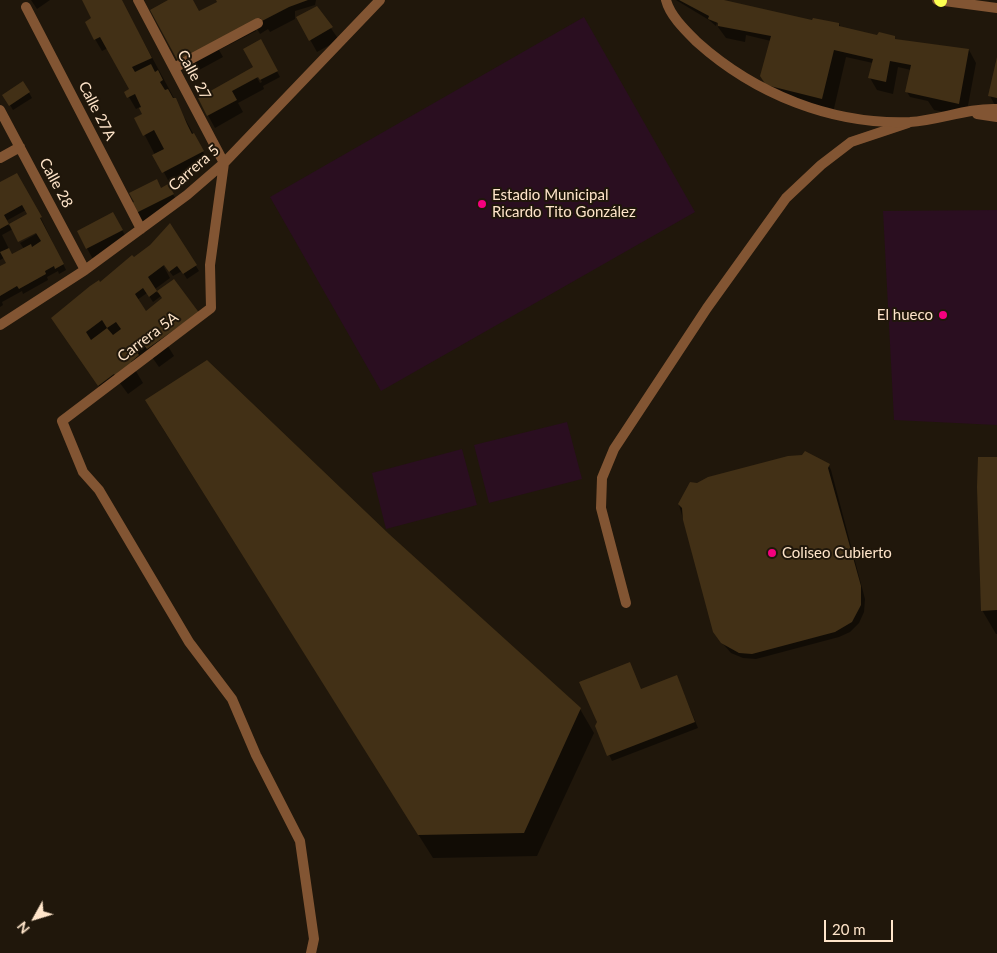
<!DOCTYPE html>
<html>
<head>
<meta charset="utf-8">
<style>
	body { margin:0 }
	#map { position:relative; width:997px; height:953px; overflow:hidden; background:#20170b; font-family:Lato,sans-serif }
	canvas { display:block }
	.north { position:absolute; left:10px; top:893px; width:50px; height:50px; -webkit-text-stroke:4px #20170b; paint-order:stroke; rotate:231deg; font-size:14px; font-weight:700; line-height:20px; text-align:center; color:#ffe5ca }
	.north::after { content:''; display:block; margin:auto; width:18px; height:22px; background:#ffe5ca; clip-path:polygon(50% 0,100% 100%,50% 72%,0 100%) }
	.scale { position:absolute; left:824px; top:920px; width:69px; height:22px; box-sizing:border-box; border:2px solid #ffe5ca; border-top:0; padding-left:6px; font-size:15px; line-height:18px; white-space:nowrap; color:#ffe5ca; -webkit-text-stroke:4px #20170b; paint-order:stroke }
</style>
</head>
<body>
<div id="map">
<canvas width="997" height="953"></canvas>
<div class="north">N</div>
<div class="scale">20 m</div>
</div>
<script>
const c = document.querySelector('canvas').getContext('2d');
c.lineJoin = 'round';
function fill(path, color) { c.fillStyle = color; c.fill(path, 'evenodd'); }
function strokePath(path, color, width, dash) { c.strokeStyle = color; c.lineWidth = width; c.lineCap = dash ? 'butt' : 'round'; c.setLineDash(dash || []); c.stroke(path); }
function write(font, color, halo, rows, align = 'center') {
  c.font = font + ' Lato,sans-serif'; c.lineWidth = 4; c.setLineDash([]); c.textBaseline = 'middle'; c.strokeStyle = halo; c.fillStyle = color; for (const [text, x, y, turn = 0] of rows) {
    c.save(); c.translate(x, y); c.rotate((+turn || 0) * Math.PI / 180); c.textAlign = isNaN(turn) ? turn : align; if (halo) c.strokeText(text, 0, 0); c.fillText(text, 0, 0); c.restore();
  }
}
const green = new Path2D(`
	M584,17l111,195 -314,179 -111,-194z
	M997,210v215l-103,-5 -11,-209z
	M567,422l15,57 -93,24 -15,-58z
	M462,449l15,56 -91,24 -14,-56z`);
const shadow = new Path2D(`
	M31,0h19l-13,9z
	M84,0h37l88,163 -39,21 -34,-66 7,-4 -3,-7 -4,2 -10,-17 5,-3 -23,-41 -6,3 -7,-12 -2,-20z
	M171,0h21l7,13 20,-11 -1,-2h20l18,31 -37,19 4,7 -35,19 -7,-12z
	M241,0h75l-1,5 -20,6v8l-25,13 -2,-3 -8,5z
	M676,0h43l92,22 28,2 2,4 38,8 15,1 2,3 73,10 7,13 -10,53 -32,-6 -6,-9 -18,-4 -3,-5 4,-22 -13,-3 -5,27 -16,-4 -7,-12 3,-15 -27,-6 -14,60 -28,-6 -4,-6 -26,-8 -12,-21 9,-35 -25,-6 -1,7 -19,-4 -8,-11 6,-23h-2l-6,22 -7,-6z
	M317,8l22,32 -22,12 -19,-34z
	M261,41l19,36 -17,9 1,3 -26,14 5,9 -28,16 -16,-29 53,-30 8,14 2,-1 -17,-32z
	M997,59v50l-7,-13z
	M23,82l9,16 -19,12 -9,-15z
	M0,184l37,26 29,60 -7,4 -1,-3 -11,6 1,3 -25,14 -1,-3 -20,11 1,3 -3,2v-40l8,-3 -4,-6 -4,2zM26,210l3,5 -20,11 -3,-5zM13,229h32l-25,14 4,6 -12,6 -10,-20z
	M168,186l12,20 -36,19 -7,-12z
	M170,225l29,46 -12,8 -5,-8 -9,5 -9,-12 -1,1 7,13 -15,11 2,4 16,-13 25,33 -32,30 8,13 -15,11 -12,-17 -13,18 9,15 -15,11 -11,-15 -15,12 -46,-67 44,-41 37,-19 14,-20zM147,293l6,9 8,-6 3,3 -18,13 -9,-12z
	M120,226l9,17 -35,18 -16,-29z
	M160,424l228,111 192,174 14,24 -57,123 -104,2z
	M997,458v176h-1l-14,-24z
	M828,464l3,6 34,129 -1,13 -5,11 -9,9 -11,5 -83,22 -13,-1 -12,-5 -13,-15 -39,-133 18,-21z
	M679,682l19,46 -86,33 -16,-35 45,-36z`);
const building = new Path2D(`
	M82,0h40l30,58 -20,9 3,5 16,-8 4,8 3,-2 5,10 -3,2 5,8 3,-1 5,9h3l11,26 5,10 2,-1 10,18 -42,22 -10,-18 12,-6 -10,-19 -11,6 -9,-18 8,-4 -3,-6 2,-1 -6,-13 -8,4 -3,-6 5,-3 -29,-52 -6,3 -9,-18 6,-4z
	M168,0h25l6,11 18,-9 -1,-2h92l-19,7 -27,14 -2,-3 -80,47 -30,-55z
	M679,0h45l88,20 1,-2 26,5v3l38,9 2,-3 16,4v3l74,10 -10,55 -54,-12 6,-27 -21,-4 -4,21 -18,-4 5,-19 -39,-9 -12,49 -56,-14 -6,-9 11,-40 -53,-10v-3l-10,-4 1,-3z
	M317,6l16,21 -24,14 -13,-24z
	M261,39l17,32 -18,9 -2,-3 -26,14 5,9 -30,16 -9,-18 55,-31 -10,-18z
	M997,57v41l-9,-2z
	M23,81l7,11 -21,14 -7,-11z
	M17,173l25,44 -2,1 24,46 -9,5 -1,-3 -9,5 1,3 -27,15 -2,-3 -17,10v-30l6,-3 -6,-11 9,-4 3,6 19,-10 1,3 9,-6 -5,-8 -18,9 -9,-18 18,-10 -5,-9 -18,10 5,9 -9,5v-47z
	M157,179l4,9 7,-4 6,10 -38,19 -5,-10 3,-1 -5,-9z
	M113,212l10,18 -37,19 -9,-18z
	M170,223l27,42 -14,9 -6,-8 -8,6 -5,-7 -16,12 9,14 17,-12 26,35 -19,11 -34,24 -3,-4 -8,6 3,4 -8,7 2,2 -17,12 -2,-2 -16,12 -47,-68 39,-32 9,-6 1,2 32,-27 2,2 16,-12zM143,288l6,9 8,-6 5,7 -16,13 -11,-17zM102,320l5,8 9,-6 5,7 -8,6 -6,-7 -16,12 -5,-8z
	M207,360l182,174 192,174 -57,125 -106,2 -273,-435z
	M805,451l25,13 -2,4 33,118v19l-9,17 -17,10 -83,22 -13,-1 -18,-10 -8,-11 -30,-112 -1,-12 -4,-4 12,-22 7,1 11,-6 80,-21 14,-1z
	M978,457h19v153l-16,1 -4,-124z
	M630,662l11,27 36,-14 18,47 -88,34 -12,-30 2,-4 -18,-40z`);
const service = new Path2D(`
	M626,603l-25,-95 1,-30 12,-29 93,-141 79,-110 35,-33 30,-23 57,-19`);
const minor = new Path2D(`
	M138,0l86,163 -14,102 1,43 -149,113 21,51 16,18 90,152 43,57 24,56 44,86 14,98 -3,14
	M666,0c4,16 20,31 31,42 58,52 135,83 213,80 30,-2 57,-14 87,-13
	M26,7l115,222
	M174,68l84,-45
	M0,110l85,160
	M977,114l20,3
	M0,158l20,-11
	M0,325l85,-55 102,-75 37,-32 156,-163`);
const tertiary = new Path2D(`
	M937,0l60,8`);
const primary = new Path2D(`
	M940,0l1,1`);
const markers = [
	[482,204,5,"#f5007e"],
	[943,315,5,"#f5007e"],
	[772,553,5,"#f5007e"]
];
const streetNames = [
	["Calle 27",194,75,62],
	["Calle 27A",97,111,63],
	["Carrera 5",194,168,-41],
	["Calle 28",56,183,62],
	["Carrera 5A",148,337,-37]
];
const poiNames = [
	["Estadio Municipal",492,195],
	["Ricardo Tito González",492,212],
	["El hueco",933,315,"right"],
	["Coliseo Cubierto",782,553]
];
fill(green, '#2a0e20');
fill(shadow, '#0007');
fill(building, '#423016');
strokePath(service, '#825533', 10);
strokePath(minor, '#825533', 10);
strokePath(tertiary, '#825533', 10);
strokePath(primary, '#fdff51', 12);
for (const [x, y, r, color] of markers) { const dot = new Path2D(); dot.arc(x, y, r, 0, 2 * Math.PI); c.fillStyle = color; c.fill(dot); strokePath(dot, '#20170b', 2); }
write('15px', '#ffe5ca', '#20170b', streetNames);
write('15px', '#ffe5ca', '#20170b', poiNames, 'left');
</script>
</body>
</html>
